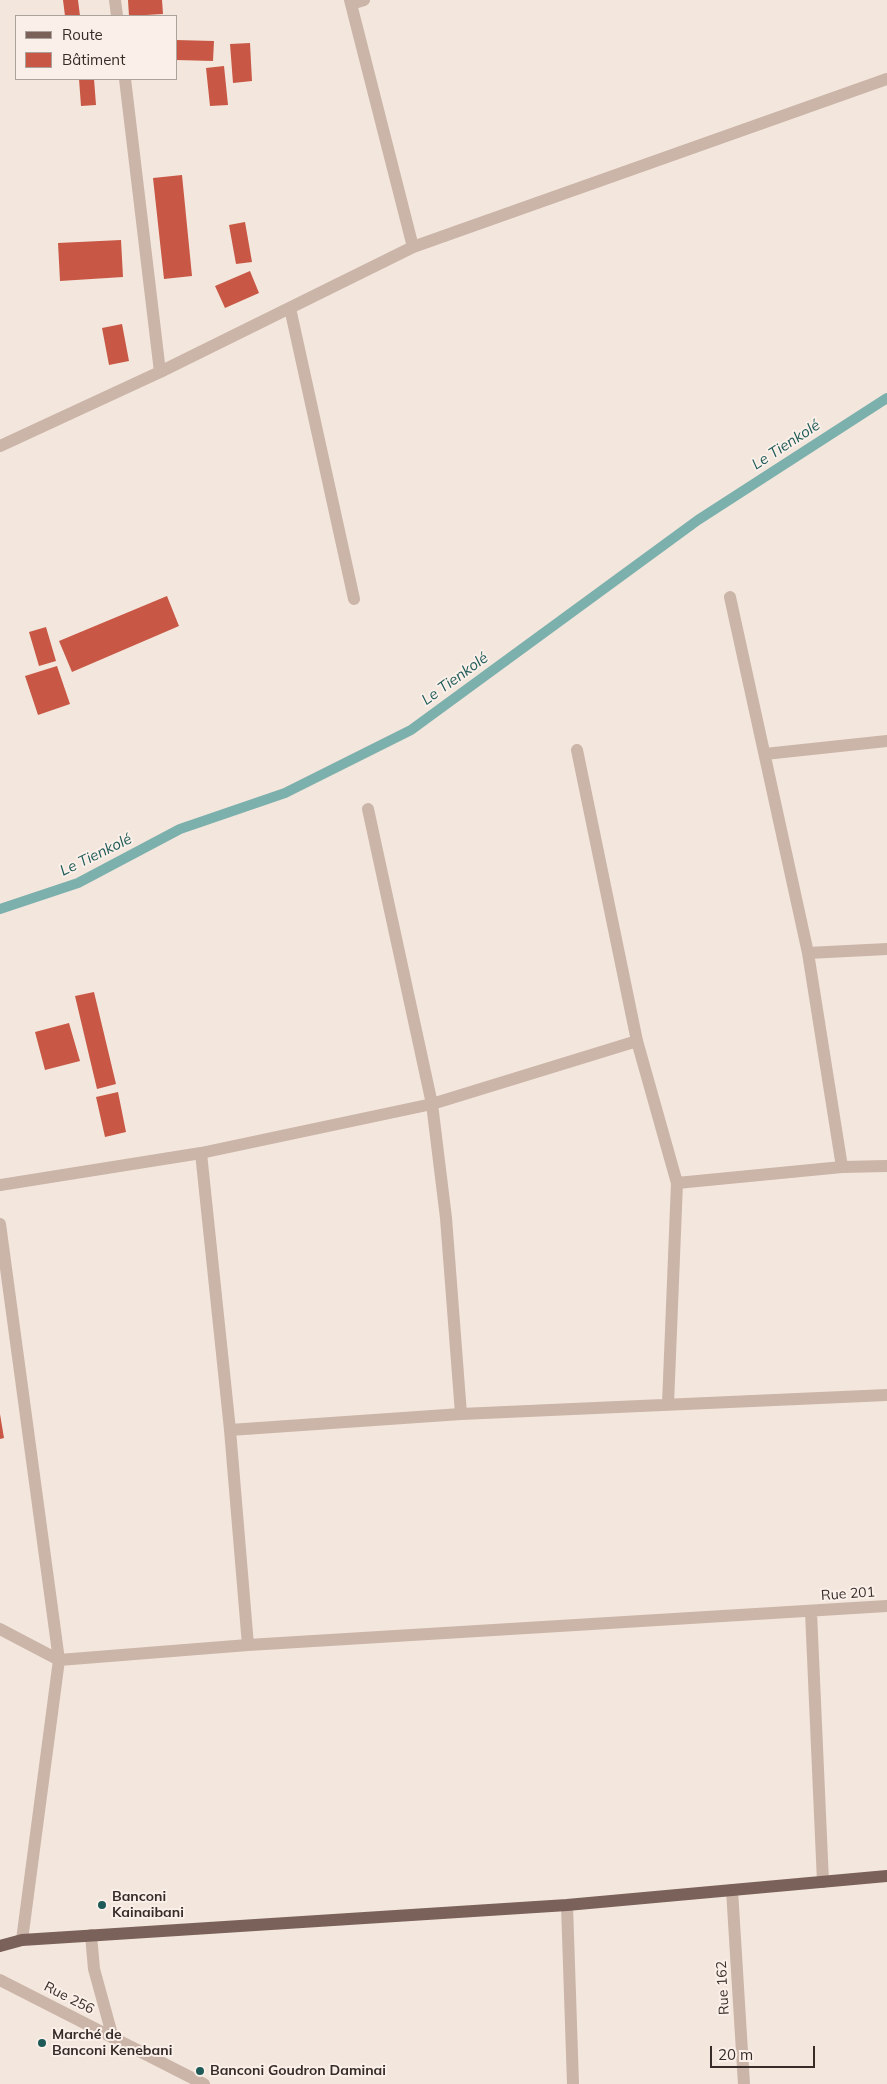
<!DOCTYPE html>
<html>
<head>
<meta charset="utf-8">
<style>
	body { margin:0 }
	#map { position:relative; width:887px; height:2084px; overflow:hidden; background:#f3e6dc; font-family:Mulish,sans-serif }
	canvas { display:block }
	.legend { position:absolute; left:15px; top:15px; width:162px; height:65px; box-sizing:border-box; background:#faf0e9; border:1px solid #aca29c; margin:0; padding:6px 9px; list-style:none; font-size:15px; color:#382c28 }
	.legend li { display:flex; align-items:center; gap:10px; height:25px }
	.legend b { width:25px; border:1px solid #aca29c }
	.scale { position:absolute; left:710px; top:2046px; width:105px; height:22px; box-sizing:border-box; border:2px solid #382c28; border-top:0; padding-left:6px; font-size:15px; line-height:18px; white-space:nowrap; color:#382c28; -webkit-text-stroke:4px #faf0e9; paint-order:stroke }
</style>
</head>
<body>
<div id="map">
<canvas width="887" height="2084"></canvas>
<ul class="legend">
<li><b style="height:6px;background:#7a6159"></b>Route</li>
<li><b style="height:14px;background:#c85845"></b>Bâtiment</li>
</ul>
<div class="scale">20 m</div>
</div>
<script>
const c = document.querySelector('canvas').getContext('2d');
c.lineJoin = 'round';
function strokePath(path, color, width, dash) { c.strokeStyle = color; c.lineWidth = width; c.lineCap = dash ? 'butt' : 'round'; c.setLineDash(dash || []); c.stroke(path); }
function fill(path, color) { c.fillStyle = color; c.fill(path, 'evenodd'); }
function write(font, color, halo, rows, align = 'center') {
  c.font = font + ' Mulish,sans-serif'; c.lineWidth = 4; c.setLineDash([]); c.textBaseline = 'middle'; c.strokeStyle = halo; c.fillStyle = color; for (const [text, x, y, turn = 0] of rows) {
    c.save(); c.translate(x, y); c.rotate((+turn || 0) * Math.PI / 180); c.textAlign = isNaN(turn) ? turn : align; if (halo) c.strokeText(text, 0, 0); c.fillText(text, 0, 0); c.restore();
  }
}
const stream = new Path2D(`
	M0,909l78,-26 102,-54 105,-36 126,-63 287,-210 189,-122`);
const building = new Path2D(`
	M63,0h15l2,16h-15z
	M128,0h34l1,14 -34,2z
	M176,40l38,1 -1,20 -37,-1z
	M250,43l2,38 -19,2 -3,-39z
	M224,66l4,39 -18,1 -4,-38z
	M79,79h15l2,26 -15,1z
	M182,175l10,101 -28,3 -11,-101z
	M245,222l7,40 -16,2 -7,-39z
	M121,240l2,37 -63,4 -2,-38z
	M250,271l9,22 -34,15 -10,-22z
	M122,324l7,37 -20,4 -7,-37z
	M167,596l12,30 -107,46 -13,-31z
	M46,627l10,34 -17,5 -10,-34z
	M57,666l13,38 -32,11 -13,-39z
	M94,992l22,92 -19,5 -22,-93z
	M69,1023l11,38 -35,9 -10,-38z
	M118,1092l8,40 -21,5 -9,-40z
	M0,1414l4,24 -4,1z`);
const minor = new Path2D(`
	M115,0l2,16
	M350,0l63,247
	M351,4l13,-4
	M125,79l35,293
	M290,308l64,291
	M0,446l160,-74 253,-125 474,-168
	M730,597l78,356 34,214
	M577,750l60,291 40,142 -9,221
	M765,754l122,-13
	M368,809l64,295 14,114 15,196
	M808,953l79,-4
	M201,1153l29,277 18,215
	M677,1183l165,-16 45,-1
	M0,1185l201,-32 231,-49 205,-63
	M0,1224l59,436 -37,280
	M230,1430l231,-16 426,-19
	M811,1612l12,270
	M0,1629l59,31 189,-15 639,-39
	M732,1890l12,194
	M567,1905l6,179
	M91,1935l3,34 19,69
	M0,1980l204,104`);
const major = new Path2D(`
	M0,1946l22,-6 545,-35 320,-29`);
const markers = [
	[102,1905,5,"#1d5a58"],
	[42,2043,5,"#1d5a58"],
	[200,2071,5,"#1d5a58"]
];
const streetNames = [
	["Rue 201",848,1594,-4],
	["Rue 162",723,1988,-93],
	["Rue 256",69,1998,27]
];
const poiNames = [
	["Banconi",112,1897],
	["Kainaibani",112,1913],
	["Marché de",52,2035],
	["Banconi Kenebani",52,2051],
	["Banconi Goudron Daminai",210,2071]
];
const waterNames = [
	["Le Tienkolé",786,445,-33],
	["Le Tienkolé",455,679,-36],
	["Le Tienkolé",96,855,-26]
];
strokePath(stream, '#7bb0ad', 10);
fill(building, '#c85845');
strokePath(minor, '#cbb4a8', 12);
strokePath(major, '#7a6159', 12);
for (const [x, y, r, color] of markers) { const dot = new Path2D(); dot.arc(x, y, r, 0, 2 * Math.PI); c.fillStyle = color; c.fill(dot); strokePath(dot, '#faf0e9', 2); }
write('14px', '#382c28', '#faf0e9', streetNames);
write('bold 14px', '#382c28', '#faf0e9', poiNames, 'left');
write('italic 15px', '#1d5a58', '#faf0e9', waterNames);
</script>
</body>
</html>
